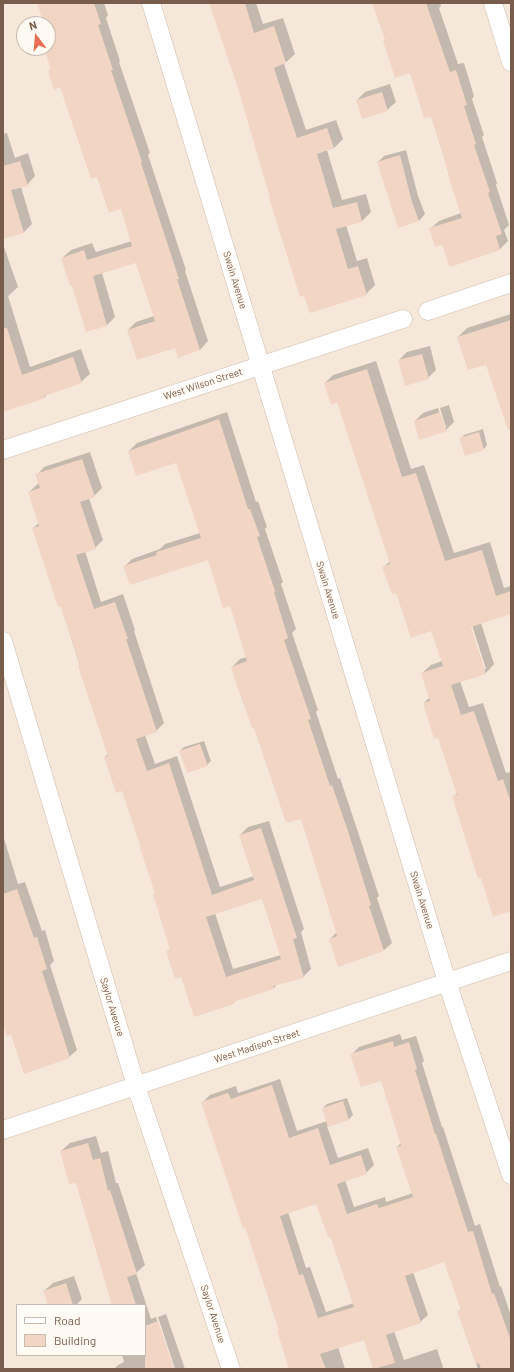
<!DOCTYPE html>
<html>
<head>
<meta charset="utf-8">
<style>
	body { margin:0 }
	#map { position:relative; width:514px; height:1372px; overflow:hidden; background:#fdf6ec; font-family:Barlow,sans-serif }
	canvas { display:block }
	.frame { position:absolute; inset:0; border:4px solid #7a5c4d; pointer-events:none }
	.legend { position:absolute; left:16px; top:1304px; width:130px; height:52px; box-sizing:border-box; background:#fffaf3; border:1px solid #cabbb1; margin:0; padding:5px 7px; list-style:none; font-size:12px; color:#7a5c4d }
	.legend li { display:flex; align-items:center; gap:8px; height:20px }
	.legend b { width:20px; border:1px solid #cabbb1 }
	.north { position:absolute; left:16px; top:16px; width:40px; height:40px; box-sizing:border-box; background:#fffaf3; border:1px solid #cabbb1; border-radius:50%; rotate:344deg; font-size:11px; font-weight:700; line-height:16px; text-align:center; color:#7a5c4d }
	.north::after { content:''; display:block; margin:auto; width:14px; height:18px; background:#e76f51; clip-path:polygon(50% 0,100% 100%,50% 72%,0 100%) }
</style>
</head>
<body>
<div id="map">
<canvas width="514" height="1372"></canvas>
<div class="frame"></div>
<ul class="legend">
<li><b style="height:5px;background:#fff"></b>Road</li>
<li><b style="height:11px;background:#f3d5c3"></b>Building</li>
</ul>
<div class="north">N</div>
</div>
<script>
const c = document.querySelector('canvas').getContext('2d');
c.lineJoin = 'round';
function fill(path, color) { c.fillStyle = color; c.fill(path, 'evenodd'); }
function strokePath(path, color, width, dash) { c.strokeStyle = color; c.lineWidth = width; c.lineCap = dash ? 'butt' : 'round'; c.setLineDash(dash || []); c.stroke(path); }
function write(font, color, halo, rows, align = 'center') {
  c.font = font + ' Barlow,sans-serif'; c.lineWidth = 3; c.setLineDash([]); c.textBaseline = 'middle'; c.strokeStyle = halo; c.fillStyle = color; for (const [text, x, y, turn = 0] of rows) {
    c.save(); c.translate(x, y); c.rotate((+turn || 0) * Math.PI / 180); c.textAlign = isNaN(turn) ? turn : align; if (halo) c.strokeText(text, 0, 0); c.fillText(text, 0, 0); c.restore();
  }
}
const residential = new Path2D(`
	M3,3h508v1366h-508zM24,24h24v24h-24zM17,1305h128v50h-128z`);
const shadow = new Path2D(`
	M38,3h66l4,12 -2,3 14,43 -1,1 31,91 -2,2 38,115 -1,1 23,70 -8,9 -25,-3 -47,-17 8,-8 18,-6 -18,-54 -34,11 13,44 -8,8 -21,6 -13,-46 -11,-27 9,-8 21,-7 4,9 36,-11 -10,-34 -61,-121 -12,-15 3,-2 -6,-18 6,-6 -4,-12v-9h-3z
	M210,3h46l7,21 20,-6 12,36 -11,10 22,66 30,-10 7,19 -9,9 -7,2 15,50 24,-6 5,18 -9,9 -16,4 11,36 10,-3 8,27 -9,9 -95,-97 -32,-109z
	M374,3h66l1,3 -2,2 19,56 6,-1 10,33 -2,3 12,36 -2,2 15,46 -1,2 13,40 -5,5 4,11 -8,8 -50,16 -7,-21 -13,-15 9,-8 22,-8 -30,-98 -21,-43 -24,-33z
	M390,84l6,18 -9,8 -30,-10 8,-8z
	M7,133l8,25 13,-5 7,23 -8,9 -6,2 11,37 -8,8 -21,6v-104z
	M406,150l12,46 7,18 -6,7 -41,-59 6,-6z
	M3,244l15,43 -10,9 22,71 51,-18 9,25 -9,8 -33,11 -4,5 -41,13z
	M511,314v95l-24,-46 -29,-26 9,-9z
	M430,346l6,24 -8,8 -29,-18 8,-8z
	M376,361l35,108 13,-4 30,88 36,-11 14,46 7,-2v27l-30,10 13,41 -8,9 -26,8 9,26 14,-4 23,70 5,-1v138l-29,-34 -28,-79 3,-4 -19,-57 -14,-33 6,-6 -8,-24 9,-8 11,-4 -10,-31 -35,-38 -13,-25 6,-6 -52,-160 -13,-18 8,-8zM471,622l15,47h-2l-15,-46z
	M449,405l5,17 -8,8 -31,-9 8,-8 15,-5 6,19h2l-6,-19z
	M227,412l29,90 2,-1 9,26 -2,2 18,53 -2,2 15,45 -4,4 26,77 -2,2 22,67 2,-1 15,45 24,73 -2,2 15,45 -8,7 -54,-11 7,-7 -36,-115 -46,-91 -23,-59 8,-8 7,-2 -16,-52 -22,-46 -85,8 8,-8 28,-10 5,-5 35,-11 -23,-71 -48,-11 8,-8z
	M483,429l4,16 -3,4 -23,-10 3,-4z
	M90,452l12,36 -8,8 -5,2 14,42 -8,8 -10,3 16,51 22,-8 12,36 -1,1 30,92 -8,8 -11,4 10,29 22,-8 43,131 34,-11 -14,-41 8,-8 21,-6 35,108 -3,3 10,37 -8,8 -26,7 -3,4 -38,12 -3,3 -51,-27 -15,-24 4,-4 -15,-55 -33,-103 -18,-33 3,-3 -47,-148 -28,-78 6,-5 -10,-31 10,-9 -2,-8 7,-8zM263,898l18,57 -48,14 -18,-56z
	M204,741l7,20 -4,4 -27,-14 4,-4z
	M3,835l15,49 7,-2 17,49 3,-1 9,31 -4,4 27,85 -8,7 -57,-24 -9,-12z
	M400,1034l2,6 14,-4 8,25 -2,2 20,64h1l32,99 5,-2 20,63 1,-1 10,30v53h-33l-20,-57 3,-3 -16,-48 -32,11 15,43 -8,7 -26,9 10,29 33,-11 6,18 -2,2h-67l-10,-30 -26,8 7,22h-52l-15,-38 2,-1 -34,-104 -44,-123 8,-8 26,-9 2,7 42,-14 17,52 30,-10 -4,-13 4,-4 20,-6 6,17 -4,4 -22,7 11,32 30,-10 6,17 -8,8 -21,7 9,27 31,-10 1,5 27,-9 -16,-46 4,-4 -19,-64 -31,-24 8,-8zM317,1202l14,33 23,68 -28,9 -16,-45 -4,1 -18,-56z
	M96,1136l5,17 7,-2 8,32h2l27,82 -9,8 15,46 5,-2 17,52h-59l4,-4 6,-3 -2,-7h23v-50h-35l2,-2 -36,-122 -15,-30 9,-8z
	M74,1276l8,23 -6,6h-27l-5,-14 9,-8z
	M166,1314l19,55h-10l-17,-52z`);
const building = new Path2D(`
	M37,3h57l7,21 -3,1 15,45h-2l31,92 -1,1 38,116h-2l23,71 -22,8 -3,-10 -38,12 -10,-30 28,-9 -19,-58 -43,13 14,50 -21,6 -14,-46h-2l-9,-28 23,-8 3,10 45,-14 -11,-37 -12,4 -12,-36 -6,2 -31,-92 -6,3 -6,-19 3,-1 -6,-19 7,-2 -4,-13v-12h-4z
	M209,3h36l9,30 20,-7 12,37 -12,5 23,70 30,-10 7,20 -17,6 16,54 24,-6 5,20 -26,7 12,40 10,-3 9,29 -57,18 -6,-17 -4,1 -31,-99h1l-32,-110z
	M372,3h54l24,69 6,-2 11,35 -3,1 12,38 -2,1 16,47 -2,1 14,41 -6,2 4,14 -50,17 -8,-22 -7,2 -6,-19 33,-10 -14,-43 1,-1 -18,-58 -7,2 -14,-45 -15,5 -12,-37 2,-1z
	M382,92l6,19 -26,8 -6,-19z
	M400,155l12,47 7,19 -21,7 -21,-66z
	M20,161l8,25 -17,4 13,43 -21,6v-73z
	M511,320v109l-3,1 -22,-65 -18,5 -11,-33z
	M3,328h4l15,47 51,-18 9,26 -38,13 1,2 -42,14z
	M422,354l7,25 -24,7 -7,-26z
	M367,369l35,108 14,-4 29,88 37,-11 14,46 15,-5v23l-40,13 15,47 -35,11 10,30 13,-4 24,70 5,-2 8,24v108l-18,6 -12,-39 -3,1 -26,-83 5,-1 -19,-57 -4,1 -11,-36 7,-2 -9,-28 22,-7 -12,-35 -20,7 -15,-45 -4,1 -10,-27 8,-3 -53,-162 -6,3 -7,-22z
	M440,412l7,19 -28,9 -5,-19z
	M219,419l29,90h2l10,27 -3,1 18,54 -1,1 14,46 -4,2 27,79 -3,1 22,66 2,-1 16,46 23,74 -2,1 15,45 -46,16 -9,-28 8,-3 -36,-117 -15,4 -32,-95h-2l-16,-45 -5,-16 16,-6 -17,-55 -7,2 -15,-48 -78,25 -7,-19 34,-11 -1,-3 45,-14 -25,-75 -40,13 -8,-25z
	M479,432l5,18 -19,6 -6,-18z
	M82,459l13,38 -15,5 16,47 -20,6 18,54 21,-7 13,37h-2l31,93 -21,7 11,32 22,-8 43,132 42,-15 -15,-45 22,-7 36,110 -4,1 11,39 -31,8 1,3 -41,13 1,2 -40,13 -13,-40 -6,2 -9,-28 4,-1 -17,-56 2,-1 -15,-45h1l-19,-57 -6,2 -12,-36 4,-1 -30,-90 2,-1 -19,-58h-3l-26,-79 7,-2 -11,-34 12,-4 -5,-14zM262,899l19,60 -55,18 -20,-60z
	M200,744l8,22 -21,7 -8,-22z
	M17,889l17,49 3,-1 10,32 -5,2 28,87 -46,16 -13,-39 -4,1 -4,-12v-130z
	M393,1041l1,6 15,-5 8,27 -2,1 20,64h1l32,98 5,-1 19,63 2,-1 17,48v28h-30l-2,-6 -3,1 -19,-53 4,-1 -17,-48 -39,14 16,47 -35,12 9,28 -22,6 -9,-29 -44,14 6,15h-37l-12,-38h2l-34,-104 -2,1 -42,-126 27,-9 3,6 41,-14 17,53 29,-10 12,37 31,-10 6,19 -30,10 10,30 30,-10 2,4 34,-11 -17,-50 5,-1 -20,-65 -20,6 -11,-33zM316,1204l12,33 2,-1 24,71 -36,11 -15,-44 -4,1 -19,-59z
	M343,1101l6,19 -21,7 -6,-19z
	M88,1143l5,17 7,-2 8,33 2,-1 27,84 -10,3 9,28h-24l-36,-122 -7,1 -9,-33z
	M66,1283l7,22h-25l-5,-14z
	M158,1321l16,48h-29v-43z`);
const street = new Path2D(`
	M151,3l296,979 64,193
	M493,3l18,59
	M428,311l83,-28
	M3,450l400,-131
	M3,641l133,445 95,283
	M3,1130l508,-169`);
const streetNames = [
	["Swain Avenue",235,280,73],
	["West Wilson Street",203,384,-18],
	["Swain Avenue",328,590,73],
	["Swain Avenue",422,900,73],
	["Saylor Avenue",112,1007,73],
	["West Madison Street",257,1046,-18],
	["Saylor Avenue",213,1314,72]
];
fill(residential, '#f5e8da');
fill(shadow, '#0003');
fill(building, '#f3d5c3');
strokePath(street, '#d1beb0', 19);
strokePath(street, '#fff', 18);
write('10px', '#7a5c4d', '#fffaf3', streetNames);
</script>
</body>
</html>
